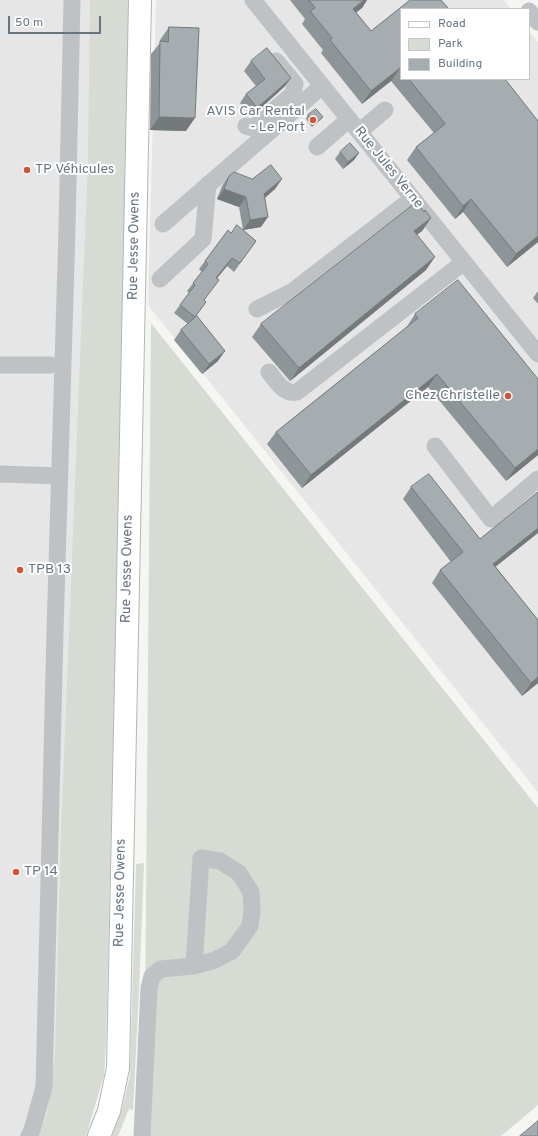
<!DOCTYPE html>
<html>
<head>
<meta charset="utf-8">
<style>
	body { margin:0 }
	#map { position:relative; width:538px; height:1136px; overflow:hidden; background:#f5f5f1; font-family:Overpass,sans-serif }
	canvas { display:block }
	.legend { position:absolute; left:400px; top:8px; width:130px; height:72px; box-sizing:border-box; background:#fff; border:1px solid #c2c8cc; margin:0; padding:5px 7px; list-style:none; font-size:12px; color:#667580 }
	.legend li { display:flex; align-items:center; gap:8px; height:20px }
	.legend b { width:20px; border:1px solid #c2c8cc }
	.scale { position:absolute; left:8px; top:16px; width:93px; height:18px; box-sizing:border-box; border:2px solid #667580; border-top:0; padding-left:5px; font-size:12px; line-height:14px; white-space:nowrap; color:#667580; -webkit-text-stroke:3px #fff; paint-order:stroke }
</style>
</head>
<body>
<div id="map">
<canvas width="538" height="1136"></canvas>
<ul class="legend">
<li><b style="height:5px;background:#fff"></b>Road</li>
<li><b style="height:11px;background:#d6dbd3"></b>Park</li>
<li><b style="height:11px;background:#a5adb1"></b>Building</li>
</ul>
<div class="scale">50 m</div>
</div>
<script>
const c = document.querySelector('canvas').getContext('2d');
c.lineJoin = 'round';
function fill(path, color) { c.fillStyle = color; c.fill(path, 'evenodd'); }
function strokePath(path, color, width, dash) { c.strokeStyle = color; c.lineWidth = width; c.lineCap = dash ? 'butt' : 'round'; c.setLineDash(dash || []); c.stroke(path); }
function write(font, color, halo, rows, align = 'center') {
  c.font = font + ' Overpass,sans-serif'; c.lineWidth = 4; c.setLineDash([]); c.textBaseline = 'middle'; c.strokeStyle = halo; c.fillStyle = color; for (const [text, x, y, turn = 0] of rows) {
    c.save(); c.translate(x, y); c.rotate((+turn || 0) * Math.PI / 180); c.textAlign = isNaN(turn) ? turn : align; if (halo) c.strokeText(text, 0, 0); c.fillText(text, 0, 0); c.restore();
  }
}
const built = new Path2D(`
	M0,0h130l-24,1041 -2,34 -18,61h-86z
	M156,0h348l7,9h-110v70h128v-48l9,11v750l-390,-487z`);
const green = new Path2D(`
	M90,0h40l-24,1041 -2,34 -18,61h-49l10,-23 8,-57 6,-223 27,-672z
	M151,323l387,485v297l-37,31h-357z
	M144,863l-5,127 -6,120 -4,-1 -11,27h-8l11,-24 9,-36 6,-212z`);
const minor = new Path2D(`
	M253,0l285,354
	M529,11l9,11
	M246,126l7,2 40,-34 2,-10 -19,-23
	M359,132l26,-22
	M317,147l31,-27
	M163,224l159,-138
	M160,279l43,-40 5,-55
	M257,309l36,-18 119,-92
	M0,365h50
	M269,372c7,9 15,23 28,20l167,-130
	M435,446l56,73 47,-40
	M0,474l60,2
	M29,1136l3,-6 12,-43 11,-456 12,-402 5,-229
	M142,1136l7,-148 3,-12 9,-7 33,-3 21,-6 17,-9 18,-25 2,-15 -1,-19 -12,-19 -19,-12 -19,-3 -7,108`);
const major = new Path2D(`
	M99,1136l10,-25 9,-43 22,-1068`);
const wall = new Path2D(`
	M290,0h77l-5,8 -6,4 15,19 30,-22v70h104l33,163 -31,25 -44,-55 -8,7 -48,-59 9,-13 18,-14 -43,-52 -29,23 -41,-51 2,-3 -21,-26 3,-5z
	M169,27l17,104 -36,-1 1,-76 9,-11v-3z
	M251,61l40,17 -7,9 -33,30 -11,-14 6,-9 10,-8 -12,-15z
	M308,115l15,2 -3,3 -8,7 -6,-8z
	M340,152l19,1 -5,7 -11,9 -8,-10z
	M229,176l46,13 -10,9 -4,29 -18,3 13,11 -22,31 -7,-6 -10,12 -13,22 2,2 -13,18 25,41 -16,13 -28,-34 7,-10 7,-6 -14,-11 15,-20 -2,-2 15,-19 -3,-3 6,-8 26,-28 12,-3 -4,-23 -22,-8 5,-13z
	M424,212l7,6 -9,13 -5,3 9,36 -136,111 -38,-44 9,-13z
	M538,291v13l-5,-6z
	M415,314l123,141 -32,26 -78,-94 -126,101 -35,-44 9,-12 130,-104z
	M411,487l85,80 42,53v63l-16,13 -90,-113 8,-13 11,-8 -48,-63z`);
const shadedWall = new Path2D(`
	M364,0h3l-5,8 -18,14 9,-13z
	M400,68l-9,13 -29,23 9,-13z
	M291,78l-7,9 -33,30 6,-9z
	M159,117l36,1 -9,13 -36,-1z
	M359,153l-5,7 -11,9 5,-7z
	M282,179l-7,10 -18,15 7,-10z
	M224,189l22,8 -7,10 -22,-8z
	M471,199l-8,13 -8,7 8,-13z
	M268,217l-7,10 -18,3 7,-10z
	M431,218l-9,13 -17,13 9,-13z
	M538,236v6l-31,25 9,-13z
	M435,257l-9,13 -136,111 9,-13z
	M232,258l-5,8 -17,21 6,-9z
	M225,351l-7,10 -16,13 7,-10z
	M437,374l-9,13 -126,101 9,-13z
	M538,449v6l-32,26 9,-13z
	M538,528v5l-54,43 9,-12z
	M538,677v6l-16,13 9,-13z`);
const building = new Path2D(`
	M309,0h55l-11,9 18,22 39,-31h31l8,9h-48v60l-1,-1 -29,23 -41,-51 2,-2 -22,-27 5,-3z
	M169,27l30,1 -4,90 -36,-1 1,-76 8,1z
	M267,48l24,30 -34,30 -11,-14 19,-15 -14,-18z
	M409,79h96l33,42v115l-22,18 -45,-55 -8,7 -47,-59 29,-23z
	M316,109l7,8 -8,7 -7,-9z
	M350,143l9,10 -11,9 -8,-10z
	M271,165l11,14 -18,15 4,23 -18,3 -4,-23 -22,-8 5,-13 5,-4 18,7z
	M417,202l7,10 1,-2 6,8 -17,13 21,26 -136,111 -38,-44z
	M237,225l19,16 -16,22 -8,-5 -16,20 3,2 -15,20 2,2 -11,15 -15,-12 15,-20 -2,-2 15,-19 -3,-3 23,-31 3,3z
	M458,280l80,99v70l-23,19 -78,-94 -126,101 -35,-43 142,-114 -3,-4z
	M197,316l28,35 -16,13 -28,-34z
	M429,474l51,65 58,-47v36l-45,36 45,56v57l-7,6 -91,-113 23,-18 -52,-65z
	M538,1121v15h-18z`);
const markers = [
	[313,120,4,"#d75230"],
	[27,170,4,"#d75230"],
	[508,396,4,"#d75230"],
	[20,570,4,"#d75230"],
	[16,872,4,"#d75230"]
];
const poiNames = [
	["AVIS Car Rental",305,112,"right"],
	["- Le Port",305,128,"right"],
	["TP Véhicules",35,170],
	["Chez Christelle",500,396,"right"],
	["TPB 13",28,570],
	["TP 14",24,872]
];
const streetNames = [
	["Rue Jules Verne",388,168,51],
	["Rue Jesse Owens",135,246,-89],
	["Rue Jesse Owens",128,569,-89],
	["Rue Jesse Owens",121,893,-89]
];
fill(built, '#e5e6e5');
fill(green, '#d6dbd3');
strokePath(major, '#b2b6b9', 24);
strokePath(minor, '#bec2c5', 17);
strokePath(major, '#fff', 22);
fill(wall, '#8e9598');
fill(shadedWall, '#74797c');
fill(building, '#a5adb1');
strokePath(building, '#74797c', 1);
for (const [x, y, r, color] of markers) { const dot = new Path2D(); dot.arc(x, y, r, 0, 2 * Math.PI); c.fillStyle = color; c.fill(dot); strokePath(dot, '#fff', 1.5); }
write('14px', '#667580', '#fff', poiNames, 'left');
write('14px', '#667580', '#fff', streetNames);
</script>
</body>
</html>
